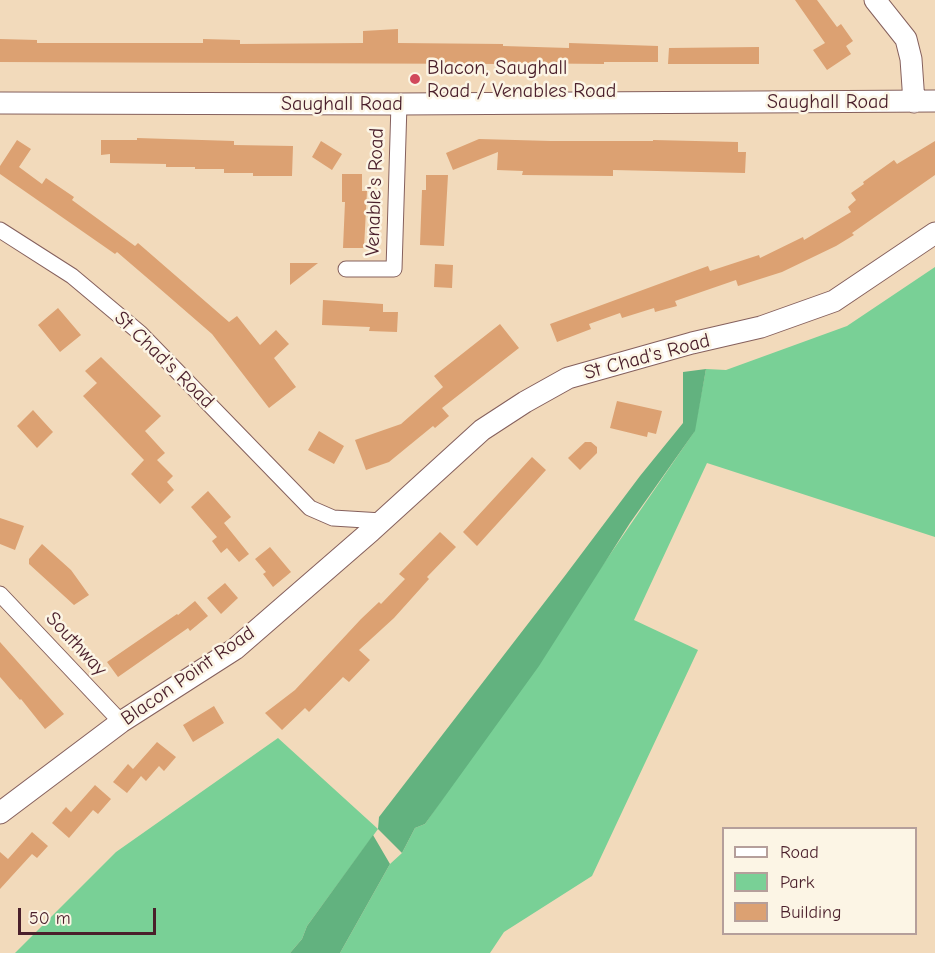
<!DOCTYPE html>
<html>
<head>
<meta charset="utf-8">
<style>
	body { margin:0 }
	#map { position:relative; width:935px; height:953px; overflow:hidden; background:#f2dabb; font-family:"Comic Neue",sans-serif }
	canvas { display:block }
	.legend { position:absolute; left:722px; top:827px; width:195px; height:108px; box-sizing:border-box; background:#fcf5e5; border:2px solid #b59f9b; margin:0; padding:8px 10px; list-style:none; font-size:18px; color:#4a1f2b }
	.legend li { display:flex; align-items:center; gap:12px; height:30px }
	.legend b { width:30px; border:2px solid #b59f9b }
	.scale { position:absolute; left:18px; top:908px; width:138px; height:27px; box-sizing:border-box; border:3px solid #4a1f2b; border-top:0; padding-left:8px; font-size:18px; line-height:21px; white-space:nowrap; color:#4a1f2b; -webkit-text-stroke:4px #fcf5e5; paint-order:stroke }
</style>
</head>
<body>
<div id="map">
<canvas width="935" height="953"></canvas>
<ul class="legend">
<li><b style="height:8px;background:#fff"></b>Road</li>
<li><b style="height:16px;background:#79d096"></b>Park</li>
<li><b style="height:16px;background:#dca172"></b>Building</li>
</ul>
<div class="scale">50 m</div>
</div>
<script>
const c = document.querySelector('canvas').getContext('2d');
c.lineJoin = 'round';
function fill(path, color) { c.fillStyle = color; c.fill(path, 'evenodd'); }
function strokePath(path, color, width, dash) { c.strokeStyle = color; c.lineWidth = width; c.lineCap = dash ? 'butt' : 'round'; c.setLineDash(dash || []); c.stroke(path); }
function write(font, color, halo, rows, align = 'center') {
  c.font = font + ' "Comic Neue",sans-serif'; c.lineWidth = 5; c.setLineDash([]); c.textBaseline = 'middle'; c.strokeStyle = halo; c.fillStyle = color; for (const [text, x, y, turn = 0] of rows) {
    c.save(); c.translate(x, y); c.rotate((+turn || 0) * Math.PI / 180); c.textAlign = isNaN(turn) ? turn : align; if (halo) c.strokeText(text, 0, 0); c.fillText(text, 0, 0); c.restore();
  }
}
const green = new Path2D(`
	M935,267v270l-228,-74 -73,157 64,30 -106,226 -88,56 -14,21h-150l50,-89 12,-11 13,-25 10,-4 269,-392 12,-63 20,1 121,-44z
	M278,738l100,91 -71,97 -5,13 -12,14h-275l101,-101z`);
const forest = new Path2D(`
	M706,369l-11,62 -65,92 -91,143 -114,158 -10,4 -13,25 -24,-24 1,-12 185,-240 76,-101 43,-53v-51z
	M373,835l17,29 -50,89h-50l12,-14 5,-13z`);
const building = new Path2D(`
	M795,0h22l20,27 4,-3 12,17 -7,5 5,8 -24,16 -14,-20 12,-7z
	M398,29v14l105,1v2l66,2v-5l89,3v16h-54v2l-101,-1v1l-503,-2v-23l37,1v3h166v-4l37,1v4l123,-1v-12z
	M759,47v17h-91l1,-16z
	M137,138l97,3v4l59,1 -1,30h-39v-3h-29v-4h-29v-2h-29v-3l-56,-1v-9l-9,1v-15h36z
	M479,139l72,2h102v-1l85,2v10h8l-1,21 -132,-3v6l-91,-1 1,-4 -26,-1 1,-18 -45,18 -7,-17z
	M17,140l14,9 -12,18 23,17 4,-6 28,19 -2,3 63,46 3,-3 91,79 8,-6 23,29 16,-15 13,14 -15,14 22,29 -27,21 -57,-74 -53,-46 -42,-36 -2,2 -115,-80v-8z
	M321,141l21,13 -10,16 -20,-13z
	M935,141v34l-83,58 2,2 -18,11 -54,26 -44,14 -2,-6 -61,21 2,5 -22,6 -1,-4 -32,10 -2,-5 -31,11 2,5 -34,13 -7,-18 158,-58 2,5 49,-16 1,3 43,-21 1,3 47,-28 -3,-5 8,-7 -5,-7 13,-9 -1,-2 31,-22 3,4z
	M342,174h20v17h5l-3,57h-21l2,-46h-3z
	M426,175h22l-4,71 -24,-1 2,-55h4z
	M290,263h28l-28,22z
	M435,264l18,1 -1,23 -18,-1z
	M323,300l60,4v8h15l-1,20 -28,-1 1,-4 -48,-2z
	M58,308l23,27 -21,17 -22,-27z
	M500,324l19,24 -77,60 7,8 -14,12 -2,-2 -44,36 -23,8 -11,-30 46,-16 42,-37 -9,-11z
	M101,357l60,59 -16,15 20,22 -8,7 16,16 -6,6 7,8 -14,14 -29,-30 13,-14 -61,-64 14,-13 -12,-12z
	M617,401l45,10 -6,23 -8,-2 -1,5 -37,-9z
	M33,410l20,22 -16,16 -20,-22z
	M319,431l25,15 -10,18 -26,-14z
	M585,442h6l6,5v6l-17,17 -12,-12z
	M532,457l14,13 -69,76 -14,-14z
	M208,491l23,26 -7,6 25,31 -10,8 -12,-14 -6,5 -9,-12 5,-4 -26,-30z
	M0,518l24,8 -9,24 -15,-6z
	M440,532l16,15 -29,30 2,2 -35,39 -35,32 11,10 -21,22 -6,-5 -34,35 -4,-4 -23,22 -17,-17 30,-23 66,-71 18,-17 2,2 24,-25 -6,-5z
	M42,544l29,26 18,25 -15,10 -45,-41v-5z
	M270,547l21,25 -18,15 -10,-13 3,-2 -11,-13z
	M225,583l13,15 -17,16 -14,-16z
	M195,601l13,15 -18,15 -2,-3 -70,49 -11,-15 70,-48 1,1z
	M0,642l64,72 -19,15 -24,-30 -1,1 -20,-23z
	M214,706l10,17 -31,19 -10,-17z
	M157,742l19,15 -12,14 -5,-5 -13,15 -5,-5 -14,17 -14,-11 15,-18 5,5z
	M95,785l16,14 -13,15 -5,-4 -24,28 -17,-15 14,-16 5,5z
	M32,832l16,14 -11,12 -5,-4 -32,35v-37l8,7z`);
const street = new Path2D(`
	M0,230l72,46 68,57 170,175 23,10 49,3
	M346,269h48l5,-165
	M0,594l121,128`);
const secondary = new Path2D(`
	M875,0l31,39 5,20 3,43
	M0,103l399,1 536,-3
	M0,813l121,-91 114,-73 136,-118 111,-101 43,-28 43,-24 124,-35 69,-16 73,-26 101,-68`);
const markers = [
	[415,79,6,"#d1495b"]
];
const poiNames = [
	["Blacon, Saughall",427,68],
	["Road / Venables Road",427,91]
];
const streetNames = [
	["Saughall Road",828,102],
	["Saughall Road",342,104],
	["Venable's Road",375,192,-88],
	["St Chad's Road",647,357,-15],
	["St Chad's Road",164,360,44],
	["Southway",76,644,47],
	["Blacon Point Road",188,676,-35]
];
fill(green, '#79d096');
fill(forest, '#62b27f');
fill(building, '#dca172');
strokePath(street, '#85605d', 17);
strokePath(secondary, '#85605d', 23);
strokePath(street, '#fff', 15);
strokePath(secondary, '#fff', 21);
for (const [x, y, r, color] of markers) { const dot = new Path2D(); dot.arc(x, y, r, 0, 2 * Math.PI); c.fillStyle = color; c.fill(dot); strokePath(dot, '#fcf5e5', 2); }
write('20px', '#4a1f2b', '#fcf5e5', poiNames, 'left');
write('20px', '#4a1f2b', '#fcf5e5', streetNames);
</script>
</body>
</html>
